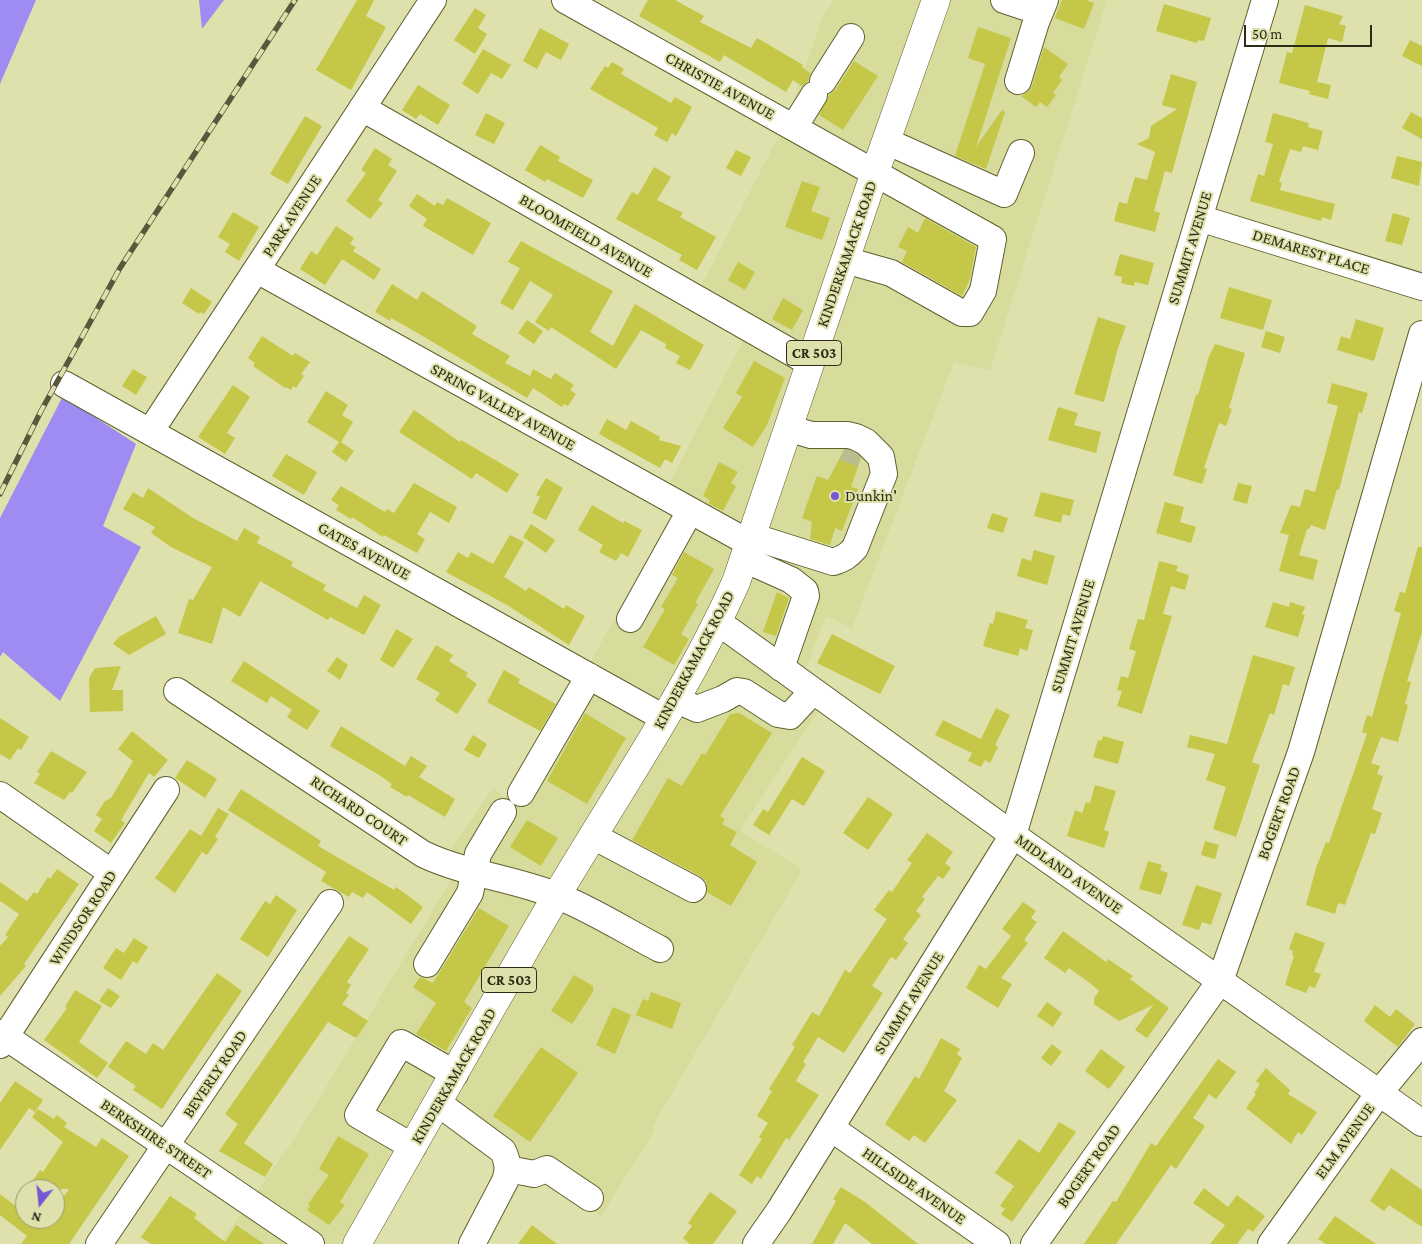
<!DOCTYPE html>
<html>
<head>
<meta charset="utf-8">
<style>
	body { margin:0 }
	#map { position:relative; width:1422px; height:1244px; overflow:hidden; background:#dee1ab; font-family:"Crimson Pro",serif }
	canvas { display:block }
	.north { position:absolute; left:15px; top:1179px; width:50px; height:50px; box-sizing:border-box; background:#dee1ab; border:1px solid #979970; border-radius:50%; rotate:196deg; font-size:14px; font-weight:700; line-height:20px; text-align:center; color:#2c2c17 }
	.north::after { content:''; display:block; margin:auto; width:18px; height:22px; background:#7457d1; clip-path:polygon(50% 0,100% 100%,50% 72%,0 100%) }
	.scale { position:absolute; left:1244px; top:25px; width:128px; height:22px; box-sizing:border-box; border:2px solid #2c2c17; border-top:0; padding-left:6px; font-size:15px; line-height:18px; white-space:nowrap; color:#2c2c17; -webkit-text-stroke:4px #dee1ab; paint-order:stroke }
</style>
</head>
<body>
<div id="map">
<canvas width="1422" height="1244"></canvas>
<div class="north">N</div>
<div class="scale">50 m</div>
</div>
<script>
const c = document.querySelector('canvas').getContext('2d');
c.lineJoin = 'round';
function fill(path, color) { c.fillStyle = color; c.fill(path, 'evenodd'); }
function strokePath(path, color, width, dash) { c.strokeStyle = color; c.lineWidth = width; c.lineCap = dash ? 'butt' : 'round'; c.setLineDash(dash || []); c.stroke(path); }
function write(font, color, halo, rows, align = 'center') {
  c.font = font + ' "Crimson Pro",serif'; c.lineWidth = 4; c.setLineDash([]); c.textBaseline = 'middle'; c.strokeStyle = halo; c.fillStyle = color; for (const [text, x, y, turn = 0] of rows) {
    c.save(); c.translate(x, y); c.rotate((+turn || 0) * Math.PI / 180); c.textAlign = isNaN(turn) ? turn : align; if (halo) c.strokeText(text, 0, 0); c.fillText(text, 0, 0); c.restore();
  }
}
const built = new Path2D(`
	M834,0h273l-117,370 -36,-8 -102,266 -26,-12 -25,66 25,18 -86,130 62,40 -150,257 3,3 -54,86 -163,-113 -81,141h-137l77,-109 165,-273 -11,-12 42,-62 12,9 79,-124 95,-168 -16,-9 86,-167 -54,-31 91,-176 36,-104z`);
const forest = new Path2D(`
	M0,0h36l-36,84z
	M199,0h25l-22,29z
	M63,396l73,48 -33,82 38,21 -81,154 -57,-49 -3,5v-139z`);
const building = new Path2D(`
	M357,0h17l-8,16 20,11 -35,63 -35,-20z
	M648,0h27l29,16 -4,6 51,26 6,-10 46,27 -1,2 8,6 -2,8 -6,5 -9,-6 -7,12 -62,-37 -4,7 -81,-46z
	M1062,0h24l8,3 -10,26 -29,-11z
	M1164,4l47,14 -7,23 -6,-1 -1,3 -41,-12z
	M1305,5l38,11 -4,8 7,2 -4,16 -14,-4 -11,44 14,3 -3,14 -19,-5 1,-3 -31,-8 8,-31 5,1z
	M475,8l11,7 -8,13 9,6 -12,20 -21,-14z
	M978,27l33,11 -35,109 26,-37 3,2 -19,57 -31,-13 30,-92 -17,-6z
	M540,28l29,16 -8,16 -15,-8 -9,17 -14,-8z
	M1410,40l12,6v20l-20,-10z
	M1044,47l24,17 -9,13 3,3 -9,13 3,2 -9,12 -7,-5 -4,5 -15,-11 7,-4 4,-6z
	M483,49l28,16 -9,14 -11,-6 -13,21 -16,-10z
	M854,61l24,15 -35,54 -24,-15 10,-20 7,-6z
	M612,62l12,7 -3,5 50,29 4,-6 17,10 -16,29 -4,-3 -5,9 -13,-7 4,-7 -68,-39 15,-23 3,2z
	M1171,74l26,8 -25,91 -7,-2 -11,40 6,2 -5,19 -41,-11 5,-19 8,2 8,-27 12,3 8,-28 -18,-8 12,-6 2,-12 26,-17 -15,-4z
	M418,85l32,20 -12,20 -18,-11 -4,5 -14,-9z
	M1411,112l11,6v21l-20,-11z
	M486,113l19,10 -11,21 -19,-9z
	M1273,113l36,10 -1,4 15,4 -5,19 -15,-4 -2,6 -11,-3 -11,33 3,1 -2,7 55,14 -4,16 -9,-3 -1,4 -71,-20 8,-27 6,2 9,-32 -8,-2z
	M305,116l17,10 -34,58 -18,-10z
	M540,145l20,12 -2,4 35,19 -10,18 -36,-19 -2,3 -20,-12z
	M375,148l17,11 -4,6 9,6 -19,29 5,3 -13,16 -24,-18 20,-28 -5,-3z
	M736,150l15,7 -10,19 -15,-8z
	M1397,156l25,6 -3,24 -28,-8z
	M654,167l17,10 -14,23 26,13 -3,4 36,20 -19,33 -18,-10 3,-5 -66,-36 16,-27 6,3z
	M802,181l18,6 -9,24 19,7 -8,22 -37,-13z
	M417,194l18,12 2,-4 6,3 4,-7 44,25 -18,32 -50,-29 4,-7 -18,-13z
	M233,212l26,15 -20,34 -14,-9 5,-8 -12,-7z
	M1393,213l17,5 -8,27 -17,-4z
	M925,218l51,29 -6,32 -8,17 -60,-34 5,-11 -9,-4 10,-20 10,6z
	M336,226l18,12 -4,6 6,3 -3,4 28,18 -7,11 -32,-21 -17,26 -25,-16 11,-18 6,4z
	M521,241l92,50 -23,41 23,14 22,-42 69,41 -14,25 -14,-7 4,-7 -15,-8 1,-4 -25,-14 -25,39 -65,-42 -2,4 -14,-9 18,-27 -23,-14 -17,29 -13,-7 20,-35 -12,-6z
	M1120,254l34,9 -6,22 -13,-3 -1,4 -13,-3 1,-6 -8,-2z
	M738,262l17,10 -10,18 -17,-10z
	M392,284l25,16 5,-9 55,35 -5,8 38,22 -5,7 25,13 3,-7 18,10 4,-6 19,12 -4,5 6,4 -8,12 -4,-2 -2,3 -29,-19 -6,10 -106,-63 -30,-17 -1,3 -15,-9z
	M1229,287l43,13 -9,30 -43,-12z
	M191,288l21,14 -8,12 -4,-2 -1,2 -17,-11z
	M783,298l20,12 -11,20 -20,-11z
	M1098,317l28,9 -9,25 -13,51 -30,-8z
	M1356,319l28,9 -10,33 -37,-11 4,-14 9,3z
	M527,320l16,11 -9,13 -16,-11z
	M1266,331l19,6 -5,16 -19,-6z
	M262,336l31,20 2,-3 15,9 -9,12 3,2 -8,12 -3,-2 -2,4 -5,-3 -1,1 -32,-22 2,-3 -7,-5z
	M1215,344l30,9 -16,55 3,1 -6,17 -7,-3 -15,45 3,1 -5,15 -29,-9 23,-80h2l11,-39z
	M754,361l31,17 -18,47 -14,22 -30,-19 19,-31 -6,-4z
	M133,369l14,8 -11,18 -14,-9z
	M1332,383l36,10 -6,20 -3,-1 -20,78 -2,-1 -12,41 -14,-5 -2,4h-2l-8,26 19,5 -5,20 -34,-9 10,-36 -9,-2 11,-28 9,2 5,-18 10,3 23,-86 -11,-3z
	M233,385l17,12 -23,36 8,5 -10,16 -27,-17z
	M326,391l22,14 -6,10 11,7 -12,20 13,9 -8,11 -14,-10 7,-10 -32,-20z
	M1058,407l20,6 -4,12 27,7 -5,21 -48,-13z
	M414,410l46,32 1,-2 58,34 -12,19 -31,-20 -4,6 -73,-47z
	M607,419l19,11 5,-9 29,16 -1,3 22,6 -9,17 -7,-4 -5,9 -61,-34z
	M844,450l7,1 10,7 -10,29 7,2 -16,42 -7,-3 -5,17 -20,-6 2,-17 -10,-4 15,-42 11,4z
	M286,454l31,18 -13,23 -32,-19z
	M719,462l19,10 -7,11 5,3 -13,25 -15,-8 2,-3 -7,-4z
	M546,478l17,10 -17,32 -14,-7 8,-16 -4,-2z
	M414,483l43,24 -8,16 -19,-11 -13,22 8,5 -8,14 -33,-18 -1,2 -31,-20 -1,2 -15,-9 3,-5 -8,-5 10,-14 44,26 2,-3 7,4z
	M1238,483l14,3 -5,18 -14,-4z
	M148,488l45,30 44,23 7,-13 16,9 -3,6 36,19 -2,4 35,19 -3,5 34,18 7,-13 17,10 -17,30 -34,-18 -2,3 -68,-39 -20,36 -17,-10 -11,37 -34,-11 11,-34 4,1 19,-33 -41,-20 -20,-14 4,-6 -32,-18 10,-17 10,6z
	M1041,492l33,8 -4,16 -7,-2 -2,9 -27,-7z
	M1165,502l19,5 -4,15 16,5 -5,16 -35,-10z
	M592,505l31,18 1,-2 18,9 -14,27 -7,-4 -5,8 -17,-9 4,-7 -25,-15z
	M992,513l16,5 -5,15 -16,-5z
	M531,524l24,16 -9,13 -23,-16z
	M510,535l14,7 -20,35 22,14 3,-4 35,22 2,-4 19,11 -16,29 -62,-40 -61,-33 12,-20 10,6 3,-6 22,12z
	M1418,547h4v85l-15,49 4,1 -6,22 3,1 -10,37 -17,-5 -10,26 9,3 -3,8 6,2 -11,33 10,4 -7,21 -4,-1 -26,72 -7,-2 -3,11 -29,-9 10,-37 10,-26 3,1 38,-109 -5,-2 5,-17 5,2 29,-104 -7,-2 6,-19 5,1z
	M1034,550l21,6 -8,29 -30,-9 5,-18 9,3z
	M684,552l30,17 -19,34 3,1 -17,30 8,5 -15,26 -31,-18 22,-38 -4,-2 17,-29 -6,-3z
	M1159,561l19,5 -2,5 13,4 -4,15 -14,-4 -8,28 9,2 -30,98 -25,-8 5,-15 -5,-1 4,-14 7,2 8,-27 -7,-2 9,-30 6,1z
	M777,592l12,6 -13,38 -13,-4z
	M1273,602l16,5 1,-5 15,5 -3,7 3,1 -7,22 -33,-10z
	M996,611l32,9 -3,8 8,2 -6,21 -7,-3 -2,8 -35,-10 7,-23 3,1z
	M156,616l10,18 -37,21 -16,-11 6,-7z
	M396,629l17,10 -20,29 -13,-8z
	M832,634l63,32 -15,28 -63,-31z
	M436,645l17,10 -4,6 19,12 -2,3 11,8 -20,30 -22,-14 5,-7 -24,-14z
	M1253,655l42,12 -6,19 -6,-2 -9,31 -4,-2 -18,49 8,3 -24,72 -23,-8 13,-42 -20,-7 9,-26 -28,-7 3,-12 37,9z
	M337,657l11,8 -8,15 -13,-9z
	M244,661l76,50 -13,19 -20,-13 5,-7 -21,-14 -4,7 -36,-22z
	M121,666l-9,24h11v21l-33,1 -1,-34 6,-10z
	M504,670l16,9 -2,4 38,21 -16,27 -53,-29z
	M996,708l14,7 -15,30 3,2 -8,16 -5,-3 -4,7 -13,-6 4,-8 -37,-18 8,-15 38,19z
	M585,713l41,25 -39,66 -40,-23z
	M739,713l33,20 -52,83 5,3 -3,5 15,8 -7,13 27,17 -26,44 -24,-14 -1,-11 -6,-5 -68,-36 36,-62 14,8 20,-33 3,2 25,-41z
	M0,718l29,19 -8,13 -3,-2 -8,12 -10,-6z
	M341,726l64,40 6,-10 16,10 -8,11 36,22 -10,18 -37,-22 -1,2 -17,-10 2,-3 -13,-9 -49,-29z
	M132,731l36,29 -14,17 -5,-4 -28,47 4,3 -14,20 -17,-12 8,-12 -6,-4 9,-14 6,-3 22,-37 -15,-12z
	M473,735l14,9 -8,14 -15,-8z
	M1103,736l21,6 -6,22 -25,-7 5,-17 3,1z
	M51,751l36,21 -15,21 -2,-1 -6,8 -30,-17 6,-9 -3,-2z
	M802,757l23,14 -21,35 -12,-7 -23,36 -16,-10 10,-16 5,3z
	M187,760l30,19 -12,19 -30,-20z
	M1095,785l21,6 -12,39 5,2 -5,16 -37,-12 8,-26 7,3 4,-11 4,1z
	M241,789l80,52 -3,5 76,44 2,-3 27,20 -12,17 -44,-32 -4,6 -11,-6 -3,5 -28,-16 5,-9 -98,-62z
	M868,797l25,17 -25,36 -25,-17z
	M218,808l11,6 -14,23 3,2 -11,16 -5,-3 -27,41 -20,-15 35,-49 11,7z
	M527,820l31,18 -17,28 -31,-19z
	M927,833l26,19 -8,11 6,5 -8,11 -5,-3 -16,21 3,2 -9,12 5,4 -18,24 5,4 -12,17 -5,-3 -19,29 11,7 -39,60 -26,-16 -15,25 3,2 -10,17 23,14 -30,45 -3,-2 -25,41 -4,-3 -5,8 -13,-9 23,-36 -3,-2 9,-14 -11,-7 15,-25 -3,-2 26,-42 -3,-2 20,-33 7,4 26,-46 5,3 37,-54 -13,-9 15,-20 3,2 20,-29 -5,-3z
	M1205,841l14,4 -4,14 -14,-4z
	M1148,861l14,4 -2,5 8,3 -7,22 -22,-6z
	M57,869l22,15 -55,80 2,2 -26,30v-50l8,-9 -3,-2 14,-21 -19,-13v-19l27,19 7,-9 3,2 11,-17 2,2z
	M1196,885l26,8 -11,32 -9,-3 -3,8 -17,-5z
	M276,895l21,15 -29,47 -28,-18 25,-38 5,3z
	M1023,902l13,9 -5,7 6,4 -13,18 4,3 -27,35 11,6 -14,24 -32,-20 13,-23 7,4 25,-33 -9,-7z
	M479,908l30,18 -45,76 8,6 -26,43 -30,-17 20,-31 -23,-16 7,-10 13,6z
	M1063,931l43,31 2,-3 25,17 -3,3 39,29 -22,30 -12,-8 18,-25 -34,16 -25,-17v-6l5,-7 -8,-7 -22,-16 -4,5 -21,-15z
	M1295,932l30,11 -11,29 7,2 -6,14 -6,-2 -3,7 -21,-8 9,-29 -2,-1 1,-4 -4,-2z
	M349,936l20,13 -22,33 4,3 -5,8 3,2 -7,9 26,17 -12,17 -28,-16 -84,121 29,21 -8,13 -46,-26 19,-27 -13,-10z
	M134,938l14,9 -11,17 -4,-3 -12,19 -18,-12 13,-20 8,5z
	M217,973l25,18 -80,118 -29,-19 3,-4 -28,-19 18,-26 20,13 7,-11 10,7z
	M574,975l19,11v6l-21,32 -21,-13z
	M108,988l12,8 -9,12 -12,-7z
	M75,990l27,16 -23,36 29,21 -11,15 -53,-38 23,-32 -2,-1z
	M651,992l30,11 -9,26 -36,-14 7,-16 5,2z
	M1047,1002l15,11 -9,14 -16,-11z
	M1375,1005l15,12 6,-8 19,15 -17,23 -34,-26z
	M613,1007l18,8 -16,39 -19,-9z
	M941,1038l19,11 -3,5 5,4 -18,33 13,9 -32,43 -11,-8 -5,6 -24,-17 30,-48 4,3z
	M1052,1044l10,8 -11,14 -10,-8z
	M541,1047l37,26 -48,69 -37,-26z
	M1101,1049l24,18 -16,22 -24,-18z
	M1218,1059l18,13 -20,27 -7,-5 -16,24 12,8 -29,43 -5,-4 -55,79h-32l29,-43 3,1 35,-59 5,3z
	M1266,1068l24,22 -2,4 29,18 -15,23 -4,-3 -7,12 -45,-36 10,-14 -2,-1 6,-9 -4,-3z
	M15,1081l28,19 -8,12 -6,-4 -29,42v-47z
	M38,1109l16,10 3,-4 10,8 -3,4 32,20 6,-9 27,18 -60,88h-48l6,-8 -27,-21v-21l25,19v6h30v-10l14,-20h-42l13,-19 3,2 20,-30 -31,-25z
	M1059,1122l17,10 -64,90 -11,-8 4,-5 -5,-3 14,-20 -19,-13 24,-34 20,14z
	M338,1136l31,18 -29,48 5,3 -16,20 -22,-15 3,-4 -2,-2 21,-29 -10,-6z
	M1391,1168l31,22v37l-33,-22 -5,6 -14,-10z
	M841,1187l24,15 53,42h-46l-27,-21 -12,21h-21l24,-43 -3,-2z
	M1204,1188l24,19 9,-12 28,21 -12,16 -5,-3 -11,15h-27l15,-19 -32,-22z
	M710,1192l27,19 -24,33h-23l-7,-6 9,-12 -4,-3z
	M170,1196l27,18 -3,4 31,24 11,-17 28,19h-113l-10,-7z
	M1335,1216l41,28h-50l-8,-5z
	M532,1225l25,19h-39z`);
const minorTunnel = new Path2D(`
	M844,448l18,6`);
const minor = new Path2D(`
	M565,0l428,239 -10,52 -13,22h-8l-71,-40 -46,-13
	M1004,0l36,12
	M823,81l28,-44
	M1018,81l18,-59 9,-22
	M362,108l448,255
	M794,127l20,-32
	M886,141l118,53 17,-41
	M1199,218l223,69
	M257,270l492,273
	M64,384l600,334
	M150,432l283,-432
	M751,536l82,26c10,-3 15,-6 22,-14l29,-74 -3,-17 -15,-15 -10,-5 -8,-2h-37l-23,-7
	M744,559l47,21 14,11 1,5 -25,72
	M630,619l60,-108
	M718,622l295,213 409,288
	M177,691l246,163c42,20 89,24 132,41 33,12 72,37 105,54
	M675,699l22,10 26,-10 14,-8 7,1 34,22 12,2 23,-25
	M521,793l68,-117
	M0,795l112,78
	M593,836l100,53
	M427,964l43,-71 8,-39 25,-42
	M0,1033l311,211
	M0,1045l166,-255
	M438,1103l65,48c5,11 6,19 2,30l-33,63
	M831,1128l166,116
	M413,1147l-55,-32 43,-72 54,31
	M508,1169l26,5 13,-5 43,29
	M99,1244l231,-341
	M756,1244l23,-33 234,-376 252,-835
	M1034,1244l186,-263 81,-229 121,-418
	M1271,1244l108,-151 43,-52`);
const major = new Path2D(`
	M357,1244c66,-116 132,-233 200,-349 61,-103 130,-203 179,-313l139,-410 61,-172`);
const rail = new Path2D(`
	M0,494l41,-83 79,-143 175,-268`);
const markers = [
	[835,496,5,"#7457d1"]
];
const shields = [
	[814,353,55],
	[509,980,55]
];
const shieldNames = [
	["CR 503",814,353],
	["CR 503",509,980]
];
const streetNames = [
	["CHRISTIE AVENUE",720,86,29],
	["PARK AVENUE",292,216,-57],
	["BLOOMFIELD AVENUE",586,236,30],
	["SUMMIT AVENUE",1190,248,-73],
	["DEMAREST PLACE",1311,252,17],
	["KINDERKAMACK ROAD",847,254,-71],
	["SPRING VALLEY AVENUE",503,407,29],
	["GATES AVENUE",364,551,29],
	["SUMMIT AVENUE",1073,636,-73],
	["KINDERKAMACK ROAD",694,660,-62],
	["RICHARD COURT",359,811,34],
	["BOGERT ROAD",1279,813,-70],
	["MIDLAND AVENUE",1069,874,35],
	["WINDSOR ROAD",83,918,-57],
	["SUMMIT AVENUE",909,1003,-58],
	["BEVERLY ROAD",215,1074,-56],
	["KINDERKAMACK ROAD",454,1076,-60],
	["BERKSHIRE STREET",156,1139,34],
	["ELM AVENUE",1345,1141,-54],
	["BOGERT ROAD",1089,1166,-55],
	["HILLSIDE AVENUE",914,1186,35]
];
const poiNames = [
	["Dunkin'",845,496]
];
fill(built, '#d7db9c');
fill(forest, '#9f8cf2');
fill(building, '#c4c748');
strokePath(minorTunnel, '#babd8d', 26, [26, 13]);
strokePath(minor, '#5f612f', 28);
strokePath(major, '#5f612f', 29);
strokePath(minor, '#fff', 26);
strokePath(major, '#fff', 28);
strokePath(rail, '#58593c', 5.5);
strokePath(rail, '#dee1ab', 4, [11]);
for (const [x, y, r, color] of markers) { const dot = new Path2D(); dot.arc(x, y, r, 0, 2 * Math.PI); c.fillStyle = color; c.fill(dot); strokePath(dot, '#dee1ab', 2); }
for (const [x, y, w] of shields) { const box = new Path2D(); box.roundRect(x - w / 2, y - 12.5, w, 25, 4); c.fillStyle = '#dee1ab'; c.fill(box); strokePath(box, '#2c2c17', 1); }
write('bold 15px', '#2c2c17', null, shieldNames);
write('16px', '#2c2c17', '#dee1ab', streetNames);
write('16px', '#2c2c17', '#dee1ab', poiNames, 'left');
</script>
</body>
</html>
